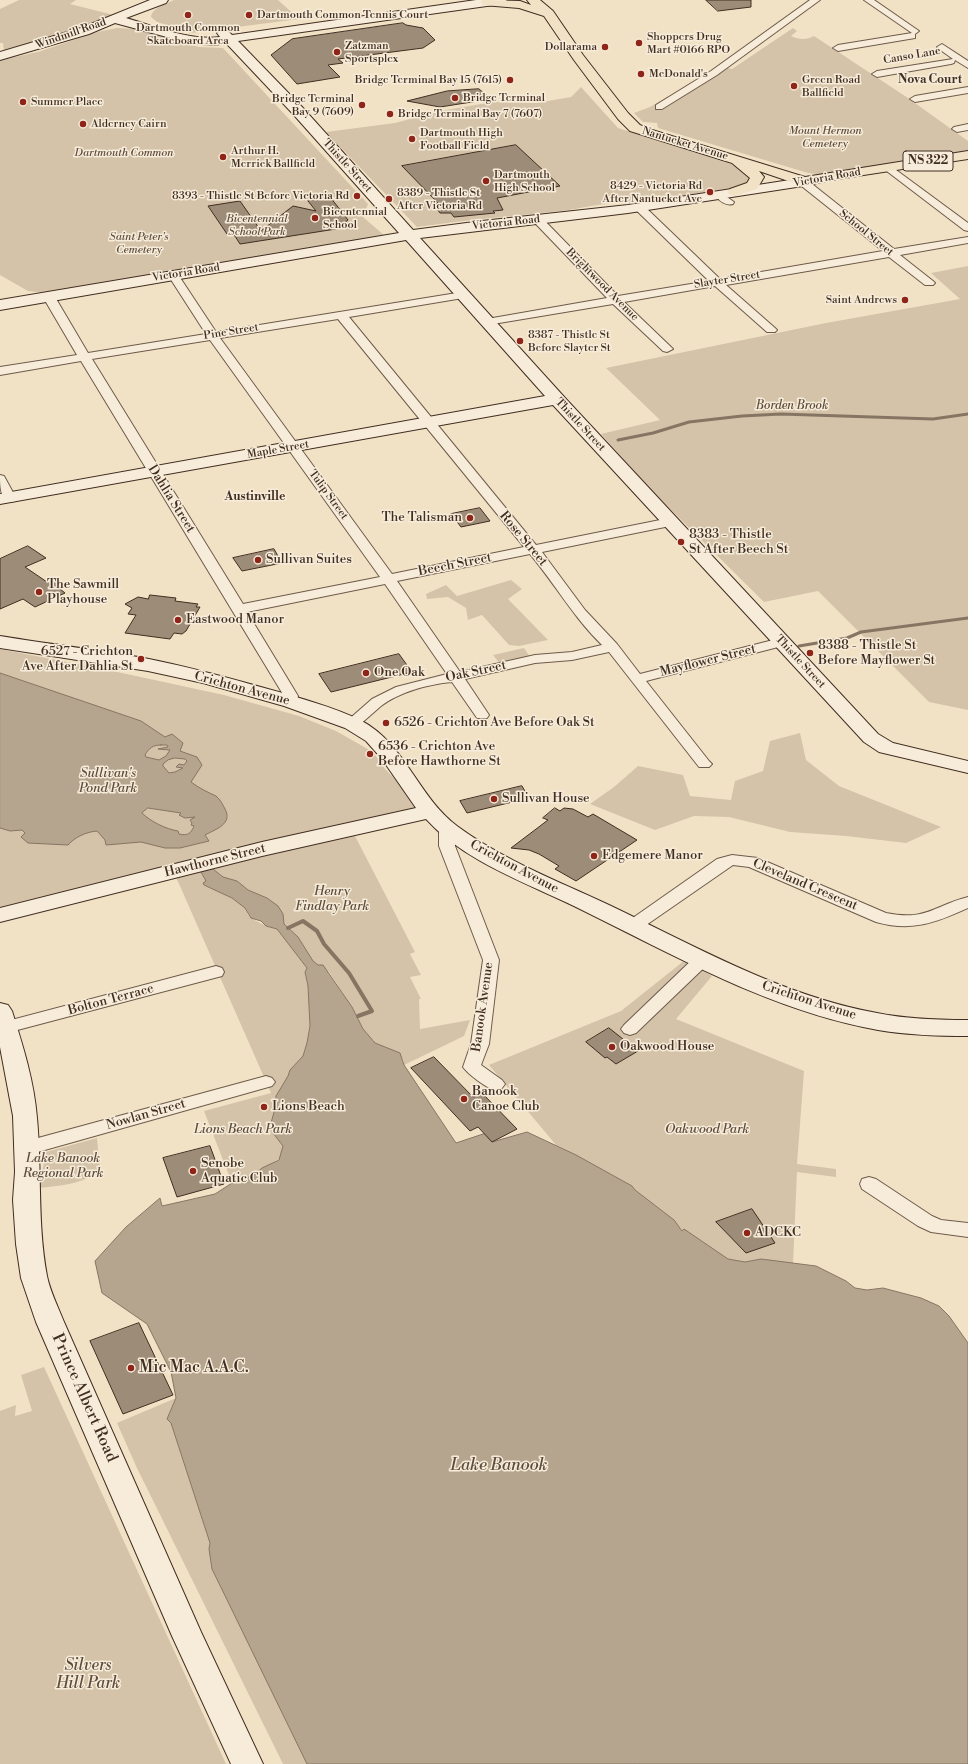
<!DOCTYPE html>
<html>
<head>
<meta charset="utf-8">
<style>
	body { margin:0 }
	canvas { display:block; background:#f2e2c5 }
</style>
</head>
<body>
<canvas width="968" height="1764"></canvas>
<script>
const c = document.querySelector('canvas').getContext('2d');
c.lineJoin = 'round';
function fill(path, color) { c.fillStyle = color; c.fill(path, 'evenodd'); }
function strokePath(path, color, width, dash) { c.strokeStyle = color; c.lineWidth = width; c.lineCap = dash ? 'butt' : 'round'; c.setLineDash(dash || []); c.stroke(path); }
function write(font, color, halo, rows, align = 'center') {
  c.font = font + ' "Libre Bodoni",serif'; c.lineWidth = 3; c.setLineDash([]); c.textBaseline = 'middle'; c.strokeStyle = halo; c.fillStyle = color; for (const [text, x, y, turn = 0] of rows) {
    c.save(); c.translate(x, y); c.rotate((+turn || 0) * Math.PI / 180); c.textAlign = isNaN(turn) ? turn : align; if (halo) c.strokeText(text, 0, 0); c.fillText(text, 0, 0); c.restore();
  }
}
const green = new Path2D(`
	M19,0h57l-6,4 44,11 -65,23 -45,13 -1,-8h-3v-34z
	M174,0h104l21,19 -108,14 -34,-11 -6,-5c1,-9 15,-13 23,-17z
	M117,28l21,1 61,18 24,1 145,156 -5,13 22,19 -340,57 -17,-2 -28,-16v-215l38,-8 59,-20z
	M793,28l4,3 -6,5c8,4 16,4 23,0l94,62 60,43v10l-144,24 -16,-2 -150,-45 -1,-5 -14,-1 -9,-9 16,-6 69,-41 13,3z
	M581,87l37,41 125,40 8,7 -4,11 -116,17c-24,-2 -47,5 -70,8 -48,5 -96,9 -144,16l-91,-95 69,-9 45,-12 53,-9 43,1 35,-6z
	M968,266v444l-39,-8 -111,-111 -54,11 -113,-112 -50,-56 59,-14 -54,-52 220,-45 134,-24 -29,-26z
	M511,580l11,9 -14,10 40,41 -29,6 -10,-1 -27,-30 -14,5 -2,-12 -18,-11 -21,2 -1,-5 20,-9 11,11z
	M524,648l6,9 -30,7 -7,-9z
	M0,649l108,21 116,25 75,21 37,15 37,21 12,17 47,47 -78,18 61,118 -5,2 11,21 -11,2 11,22h-2l1,30 50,-9 -6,16 -60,29 -1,-6 -28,-16 -12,-14 -11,-22 -23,-35 -8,-7h-3l-5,-4 -15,-24 -14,-13 -5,-17 -12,-9 -19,-8 -11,-9 -14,-4 -10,-8 -12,4 5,8 -2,4c11,4 33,14 41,23 2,2 2,6 4,8 5,5 21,12 28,13l30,39 -2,4 3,14 2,40 -3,17 -4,13 -13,14 -2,6 -12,20v9l-5,18 2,10 10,13 -3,12 -26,17 -22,8 -28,-72 67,-18 -95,-216 -176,40z
	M800,733l6,27 33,26 102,41 -35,16 -60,-7 -56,-4 -61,-15 -35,-1 -39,14 -65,-26 24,-17 24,-21 45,9 7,21 41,4 4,-19 28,-10 7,-30z
	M685,960l27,16 -36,43 128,52 -7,93 39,5v8l-39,-5 -4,92 -32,-5 -16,3 -17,-3 -44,-29 -1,1 -11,-12 -37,-29 -3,-4 -76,-41 -67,-80 132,-54z
	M97,1138l3,33c-17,13 -41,15 -61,17l7,-36z
	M44,1367l182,397h1h-227v-353l16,-6 -1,11 17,-5 -11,-36z
	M176,1398l-9,21 4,4 39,120 -1,6 3,20 95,195h-24l-147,-298 -19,-43z`);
const water = new Path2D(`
	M0,673l141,48 24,16 7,-3 11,9 -3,8 17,6 5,8 -11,17c8,6 16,10 25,14 4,3 7,9 9,13 8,15 -9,20 -20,26l4,6 -29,7h-15l-24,-6 -35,3 -1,-5 -8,-9c-11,1 -22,6 -29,14l-40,-2 -7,-6 4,-4 -3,-3 -12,1 -10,-3zM161,745h6l1,2 -10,2 12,1 -4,6 -7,4 -13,-3 -1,-2c4,-7 8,-10 16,-10zM175,758l10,1 2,2 -3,4 -5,-1 -3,3 7,1 -8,4 -6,1 -6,-7v-2l5,-4zM148,808l33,5 -2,2 6,3 10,-1 -5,3 2,3 -1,2 3,1c-3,8 -7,10 -15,8l-1,-3c-12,-2 -27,-9 -36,-18z
	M213,869l10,8 14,4 11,9 19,8 11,8 5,8 1,10 14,13 15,24 5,4h5l29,42 11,22 12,14 25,10 4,12 52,78 33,-11 3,10 35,-10 49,23 56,31 3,4 39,30 8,11 2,-2 44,30 17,3 16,-3 55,7 30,15 9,7 12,2 16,-2 38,10 18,8 10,10 19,27v421h-661l-95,-195 -3,-20 1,-6 -39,-120 -4,-4 9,-21 -5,-26 -24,-48 -45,-31 -7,-32 31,-34 34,-29 2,8 53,-12 17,-11 22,-8 8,-7 17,-8 4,-14 -10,-13 -2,-10 5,-18v-9l12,-20 2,-6 13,-14 4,-13 3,-17 -2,-40 -3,-14 2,-4 -30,-39 -11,-3 -5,-5 -10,-3 -6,-10 -13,-10 -28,-13 -1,-2 3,-2 -5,-9z`);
const streamFar1 = new Path2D(`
	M618,440l35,-7 36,-11 53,-6 39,-2 152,5 35,-5
	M799,646l48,-8 14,-6 107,-14`);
const stream = new Path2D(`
	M288,928l15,-7 14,10 7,13 25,29 23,38 -14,5`);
const building = new Path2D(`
	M706,0h45v7l-33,4z
	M403,23l3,2 17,3 12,12 -12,8 -85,11 5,4 -15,2 12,12 -43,7 -26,-29 21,-16z
	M479,89l12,10 -51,8 -33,-6 40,-10z
	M516,145l44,41 -63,12 6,12 -10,1 2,2 -41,4 -3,-4h-11l-6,-9 4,-1 -36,-37z
	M327,193l21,27 -12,9 -96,15 -7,-11 -6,1 -19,-28 32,-5 21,30 32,-25 23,5 -12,-15z
	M480,508l10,13 -29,6 -10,-13z
	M28,546l18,12 -21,9 22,15 7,-4 12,8 -6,3 5,4 -30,14 -12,-8 -23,10v-50z
	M274,549l8,14 -40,8 -9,-13z
	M150,595l26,3 -1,3 23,3 -2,3h4l-14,24 -4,3 -8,-1 -4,6 -45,-6 11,-18 -8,-1 4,-6 -7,-4 13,-7 10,2z
	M399,654l13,18 -81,20 -12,-18z
	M522,786l7,12 -62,15 -7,-12z
	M555,808l5,3 4,-3 9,1 15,8 5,-3 44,26 -61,41 -21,-12 4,-3 -20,-12 -10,-4 -18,-2 37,-28 -5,-2z
	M609,1028l29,23 -22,13 -9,-7 -2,1 -19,-16z
	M434,1057l39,40 9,-4 35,36 -25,13 -14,-15 -8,4 -59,-63z
	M210,1146l14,38 -47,13 -14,-39z
	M752,1209l23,34 -29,10 -30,-31z
	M139,1323l34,72 -50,19 -33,-73z`);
const street = new Path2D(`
	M810,0h10l-103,75 -55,34h-6v-4l55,-34z
	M864,0h10l45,31 -4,3 -3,-1z
	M912,33l3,1v4l-77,13 -5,-3 5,-3z
	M942,44l26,17v7l-13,-8 -1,3 -3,1 -74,13 -5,-3 5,-3 76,-12 -14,-10 -2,-2z
	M968,87v6l-53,9 -5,-3 5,-3z
	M968,124v6l-11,2 -5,-3 2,-2z
	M888,164l80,59v8l-4,-1 -80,-61 -1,-2z
	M803,179l4,1 87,69 74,-12v6l-68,12 33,26 2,2 -2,2h-8l-36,-28 -163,28 49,43 2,2 -2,2h-8l-52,-46 -91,16 47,45 2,2 -6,3 -4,-1 -50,-47 -126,21 -6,-3 6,-3 120,-21 -74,-77 -1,-2 1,-2h8l77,79 91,-15 -73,-71 -1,-2 5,-3 4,1 76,73 163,-28 -84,-67 -1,-2 1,-2z
	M720,192l14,10 -1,2c-7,2 -14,-3 -18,-9l1,-2z
	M173,272l4,1 39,59 247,-40 4,1 2,2 -2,2 -4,1 -114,19 187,228 134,-27 5,1 2,3 -7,4 -128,26 43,58 32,34 23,30 141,-36 5,1 2,3 -2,3 -140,36 63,80 3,3 -3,3h-10l-90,-115 -37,8 -37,3 -70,16 24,36 -2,3h-10l-25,-36c-23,2 -53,10 -71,24 -8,7 -16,14 -24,21h-10l-2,-3 2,-3 25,-22 24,-12 51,-13 -62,-90 -138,28 51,84 -2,9h-10l-2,-9 -203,-335 -81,14v-8l77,-12 -34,-58 6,-3 6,3 33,56 118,-19 -38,-59zM338,319l186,228 -132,27 -172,-236zM210,340l170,237 -137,27 -151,-245zM530,554c25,30 44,64 72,91l-30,7 -37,3 -75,17 -63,-91z
	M0,475l4,1 12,22 -1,3 -5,1c-10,-3 -10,-17 -10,-27z
	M447,824l6,2 2,3v17l44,114 -10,84 -8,21 21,15 3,4 -3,4c0,1 -6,2 -6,2 -8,0 -29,-17 -33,-23l8,-23 12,-84 -44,-114v-17l2,-3z
	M732,855l26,3 128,55c41,8 47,-7 82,-16v11c-33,15 -56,24 -92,14l-127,-55 -16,-2 -94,65 -6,1 -6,-1 -2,-4 2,-4 90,-63z
	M703,953l6,2 2,4 -2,4 -73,70 -6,2 -6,-2 -3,-4 3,-4 73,-70z
	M216,966l6,2 2,4 -2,4 -216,57 -6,-2v-8z
	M266,1076l6,2 3,4 -3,4 -245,69 -6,-2 -3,-5 3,-5 6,-2z
	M869,1177l7,2 56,37 9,4 27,3v14l-37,-5 -13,-6 -56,-37 -2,-5 2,-5z`);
const secondary = new Path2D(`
	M150,0h18l-2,3 -40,15c29,8 63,23 94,19l-3,-4 6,-4 4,1 5,5 244,-35h31l-6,4 -263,37 65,67 110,122 69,-9 146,-16 175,-27 5,1 2,3 -2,3 -5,1 -175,27 -208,25 146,161 312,335 15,9 75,18v12l-89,-21 -15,-10 -311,-337 -553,99v-10l545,-98 -139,-156 -406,70v-10l399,-67 -106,-119 -67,-71 -12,2 -25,-2 -74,-20 -26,11 -89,26v-8l81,-24z
	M0,636c49,8 99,14 149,23 40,8 80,19 119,30 29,8 65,18 92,31 45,23 58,77 97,106 46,34 101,55 152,79 86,41 173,91 268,108 30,6 60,7 91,7v16c-30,0 -60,-1 -90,-6 -107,-19 -204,-75 -300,-122 -51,-25 -113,-46 -152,-89l-164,37 -262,66v-14l262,-66 154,-34 -34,-49 -16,-18 -21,-13 -61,-22 -81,-23 -55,-12 -148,-23z
	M0,1003l8,2 4,6c11,35 22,70 25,107 5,53 0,104 10,158 3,15 11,31 17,46l137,310 62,132h-32l-59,-128 -136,-314 -15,-44 -5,-34 -3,-44 2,-28 -2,-56 -13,-69z`);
const primary = new Path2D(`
	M482,0l38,1 11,4 -4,-5h13l13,11 30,44 45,58 12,12 9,4 156,48 163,-26v8l-137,21 -28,6 -44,-15 5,6 -7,12 -22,7 -5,-1 -2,-3 2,-3 17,-6 3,-5 -18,-15 -102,-32 -12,-12 -44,-59 -30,-44 -25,-8 -36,-3 -2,-3z`);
const markers = [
	[188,15,4,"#8f2418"],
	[249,15,4,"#8f2418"],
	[639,43,4,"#8f2418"],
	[605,47,4,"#8f2418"],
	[337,52,4,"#8f2418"],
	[641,74,4,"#8f2418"],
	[510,80,4,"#8f2418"],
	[794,86,4,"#8f2418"],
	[455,98,4,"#8f2418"],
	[23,102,4,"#8f2418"],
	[362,105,4,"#8f2418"],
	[390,114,4,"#8f2418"],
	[83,124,4,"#8f2418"],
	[412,139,4,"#8f2418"],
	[223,157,4,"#8f2418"],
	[486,181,4,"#8f2418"],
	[710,192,4,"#8f2418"],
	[357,196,4,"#8f2418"],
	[389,199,4,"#8f2418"],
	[315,218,4,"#8f2418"],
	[905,300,4,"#8f2418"],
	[520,341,4,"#8f2418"],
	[470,518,4,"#8f2418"],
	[681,542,4,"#8f2418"],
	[258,560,4,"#8f2418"],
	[39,592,4,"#8f2418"],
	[178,620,4,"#8f2418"],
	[810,653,4,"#8f2418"],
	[141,659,4,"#8f2418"],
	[366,673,4,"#8f2418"],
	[386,723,4,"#8f2418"],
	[370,754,4,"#8f2418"],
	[494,799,4,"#8f2418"],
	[594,856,4,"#8f2418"],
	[612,1047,4,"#8f2418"],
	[464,1099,4,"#8f2418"],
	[264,1107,4,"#8f2418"],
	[193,1171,4,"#8f2418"],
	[747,1233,4,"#8f2418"],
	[131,1368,4,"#8f2418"]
];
const farPoinames = [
	["Dartmouth Common Tennis Court",257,15],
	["Dartmouth Common",188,28,"center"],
	["Skateboard Area",188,41,"center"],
	["Shoppers Drug",647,37],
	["Mart #0166 RPO",647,50],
	["Zatzman",345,46],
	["Sportsplex",345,59],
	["Dollarama",597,47,"right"],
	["McDonald's",649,74],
	["Bridge Terminal Bay 15 (7615)",502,80,"right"],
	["Green Road",802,80],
	["Ballfield",802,93],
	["Bridge Terminal",463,98],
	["Bridge Terminal",354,99,"right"],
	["Bay 9 (7609)",354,112,"right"],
	["Summer Place",31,102],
	["Bridge Terminal Bay 7 (7607)",398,114],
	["Alderney Cairn",91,124],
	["Dartmouth High",420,133],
	["Football Field",420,146],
	["Arthur H.",231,151],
	["Merrick Ballfield",231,164],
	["Dartmouth",494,175],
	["High School",494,188],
	["8429 - Victoria Rd",702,186,"right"],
	["After Nantucket Ave",702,199,"right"],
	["8389 - Thistle St",397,193],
	["After Victoria Rd",397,206],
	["8393 - Thistle St Before Victoria Rd",349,196,"right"],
	["Bicentennial",323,212],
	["School",323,225],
	["Saint Andrews",897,300,"right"],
	["8387 - Thistle St",528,335],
	["Before Slayter St",528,348]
];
const farStreetnames = [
	["Windmill Road",71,34,-19],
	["Canso Lane",912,56,-10],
	["Nantucket Avenue",685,144,17],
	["Thistle Street",347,166,48],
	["Victoria Road",827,178,-10],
	["Victoria Road",506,223,-6],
	["School Street",866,233,39],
	["Victoria Road",186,273,-9],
	["Slayter Street",727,280,-9],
	["Brightwood Avenue",602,285,45],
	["Pine Street",231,332,-9],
	["Thistle Street",580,425,47],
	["Maple Street",278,450,-10],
	["Tulip Street",328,495,54],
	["Thistle Street",800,662,47]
];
const farParknames = [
	["Mount Hermon",825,131],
	["Cemetery",825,144],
	["Dartmouth Common",124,153],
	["Bicentennial",257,219],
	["School Park",257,232],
	["Saint Peter's",139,237],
	["Cemetery",139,250]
];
const farNeighbourhoodnames = [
	["Nova Court",930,80],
	["Austinville",255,497]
];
const shields = [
	[928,161,50]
];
const shieldNames = [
	["NS 322",928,161]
];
const farWaternames = [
	["Borden Brook",792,406]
];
const streetNames = [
	["Dahlia Street",171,499,58],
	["Rose Street",523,539,50],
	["Beech Street",455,565,-11],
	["Mayflower Street",708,661,-14],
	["Oak Street",476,672,-12],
	["Crichton Avenue",242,689,15],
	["Hawthorne Street",215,861,-14],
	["Crichton Avenue",514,867,28],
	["Cleveland Crescent",805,885,23],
	["Bolton Terrace",111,1000,-15],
	["Crichton Avenue",809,1001,18],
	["Banook Avenue",483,1007,-82],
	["Nowlan Street",146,1115,-16]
];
const poiNames = [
	["The Talisman",462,518,"right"],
	["8383 - Thistle",689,535],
	["St After Beech St",689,550],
	["Sullivan Suites",266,560],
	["The Sawmill",47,585],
	["Playhouse",47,600],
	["Eastwood Manor",186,620],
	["8388 - Thistle St",818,646],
	["Before Mayflower St",818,661],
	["6527 - Crichton",133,652,"right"],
	["Ave After Dahlia St",133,667,"right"],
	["One Oak",374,673],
	["6526 - Crichton Ave Before Oak St",394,723],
	["6536 - Crichton Ave",378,747],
	["Before Hawthorne St",378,762],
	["Sullivan House",502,799],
	["Edgemere Manor",602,856],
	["Oakwood House",620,1047],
	["Banook",472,1092],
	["Canoe Club",472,1107],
	["Lions Beach",272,1107],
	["Senobe",201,1164],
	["Aquatic Club",201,1179],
	["ADCKC",755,1233]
];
const parkNames = [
	["Sullivan's",108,774],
	["Pond Park",108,789],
	["Henry",332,892],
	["Findlay Park",332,907],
	["Lions Beach Park",243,1130],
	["Oakwood Park",707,1130],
	["Lake Banook",63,1159],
	["Regional Park",63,1174]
];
const nearPoinames = [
	["Mic Mac A.A.C.",139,1368]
];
const nearStreetnames = [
	["Prince Albert Road",84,1398,66]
];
const nearParknames = [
	["Silvers",88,1666],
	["Hill Park",88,1684]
];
const nearWaternames = [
	["Lake Banook",499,1466]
];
fill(green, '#d4c3a9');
fill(water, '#b6a58e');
strokePath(water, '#877563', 1);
strokePath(streamFar1, '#877563', 3);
strokePath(stream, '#877563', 4);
fill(building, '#9d8c77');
strokePath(building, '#412e22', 1);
strokePath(street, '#6d5b4b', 2);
strokePath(secondary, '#412e22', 2);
strokePath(primary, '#412e22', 2);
fill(street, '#f7ecd9');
fill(secondary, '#f7ecd9');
fill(primary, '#f2e2c5');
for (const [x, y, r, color] of markers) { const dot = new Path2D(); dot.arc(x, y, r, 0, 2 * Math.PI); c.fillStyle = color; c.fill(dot); strokePath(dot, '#f7ecd9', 1.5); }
write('11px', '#412e22', '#f7ecd9', farPoinames, 'left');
write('11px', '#412e22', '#f7ecd9', farStreetnames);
write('italic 11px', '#5e4c3d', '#f7ecd9', farParknames);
write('bold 12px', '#412e22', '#f7ecd9', farNeighbourhoodnames);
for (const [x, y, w] of shields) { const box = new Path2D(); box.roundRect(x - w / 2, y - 10, w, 20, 3); c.fillStyle = '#f7ecd9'; c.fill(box); strokePath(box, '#412e22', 1); }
write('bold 12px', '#412e22', null, shieldNames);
write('italic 12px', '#5e4c3d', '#f7ecd9', farWaternames);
write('13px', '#412e22', '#f7ecd9', streetNames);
write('13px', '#412e22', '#f7ecd9', poiNames, 'left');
write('italic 13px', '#5e4c3d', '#f7ecd9', parkNames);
write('16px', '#412e22', '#f7ecd9', nearPoinames, 'left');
write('16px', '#412e22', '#f7ecd9', nearStreetnames);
write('italic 16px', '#5e4c3d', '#f7ecd9', nearParknames);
write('italic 17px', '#5e4c3d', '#f7ecd9', nearWaternames);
</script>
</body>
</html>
